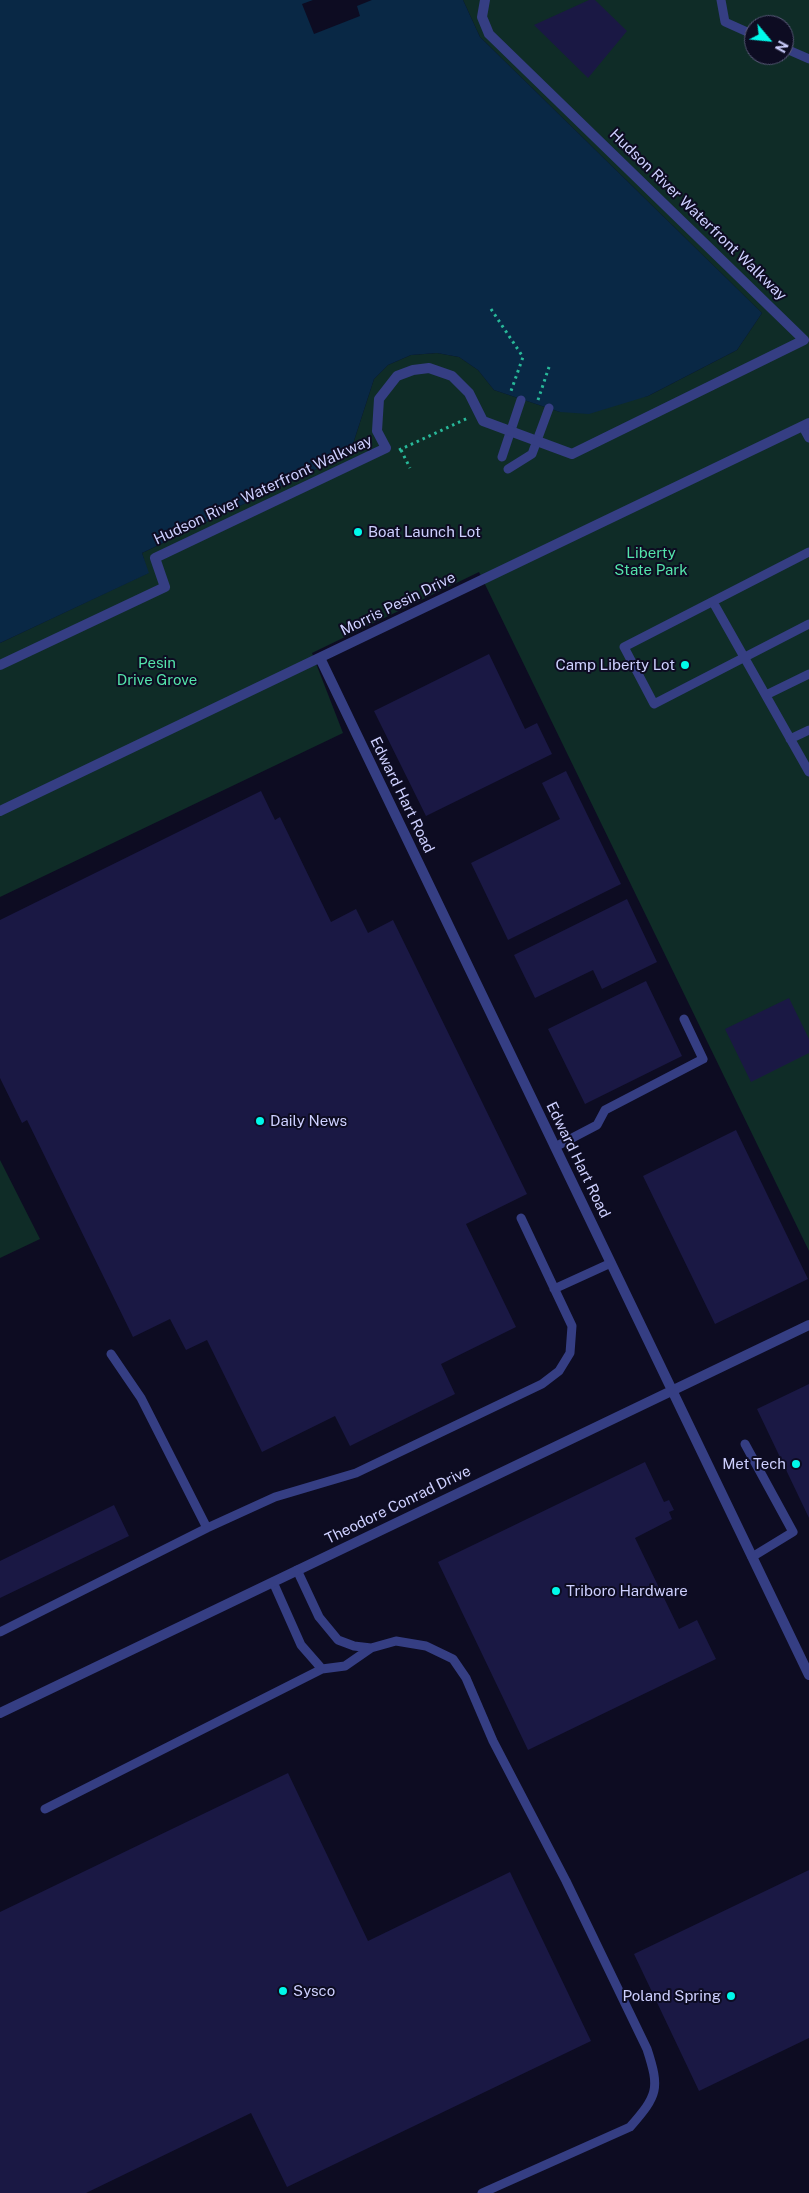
<!DOCTYPE html>
<html>
<head>
<meta charset="utf-8">
<style>
	body { margin:0 }
	#map { position:relative; width:809px; height:2193px; overflow:hidden; background:#0d0c22; font-family:"Public Sans",sans-serif }
	canvas { display:block }
	.north { position:absolute; left:744px; top:15px; width:50px; height:50px; box-sizing:border-box; background:#0d0c22; border:1px solid #5a5a7a; border-radius:50%; rotate:118deg; font-size:14px; font-weight:700; line-height:20px; text-align:center; color:#ced0ff }
	.north::after { content:''; display:block; margin:auto; width:18px; height:22px; background:#00f9ea; clip-path:polygon(50% 0,100% 100%,50% 72%,0 100%) }
</style>
</head>
<body>
<div id="map">
<canvas width="809" height="2193"></canvas>
<div class="north">N</div>
</div>
<script>
const c = document.querySelector('canvas').getContext('2d');
c.lineJoin = 'round';
function fill(path, color) { c.fillStyle = color; c.fill(path, 'evenodd'); }
function strokePath(path, color, width, dash) { c.strokeStyle = color; c.lineWidth = width; c.lineCap = dash ? 'butt' : 'round'; c.setLineDash(dash || []); c.stroke(path); }
function write(font, color, halo, rows, align = 'center') {
  c.font = font + ' "Public Sans",sans-serif'; c.lineWidth = 4; c.setLineDash([]); c.textBaseline = 'middle'; c.strokeStyle = halo; c.fillStyle = color; for (const [text, x, y, turn = 0] of rows) {
    c.save(); c.translate(x, y); c.rotate((+turn || 0) * Math.PI / 180); c.textAlign = isNaN(turn) ? turn : align; if (halo) c.strokeText(text, 0, 0); c.fillText(text, 0, 0); c.restore();
  }
}
const green = new Path2D(`
	M463,0h346v1251l-330,-679 -167,81 31,80 -343,164v-254l148,-70 -6,-20 208,-100 24,-74 14,-14 23,-10 26,-2 22,4 19,13 16,20 66,22 88,-16 89,-46 25,-37 -282,-276zM754,25h30v30h-30z
	M0,1160l40,79 -40,19z`);
const water = new Path2D(`
	M0,0h463l17,37 282,276 -25,37 -89,46 -59,18 -29,-2 -66,-22 -16,-20 -19,-13 -22,-4 -26,2 -23,10 -14,14 -24,74 -208,100 7,20 -149,70z`);
const pier = new Path2D(`
	M313,0h59l-15,6 3,10 -46,18 -12,-30z`);
const building = new Path2D(`
	M589,0h6l32,31 -39,47 -54,-53z
	M489,654l36,75 12,-6 15,31 -126,62 -52,-105z
	M566,771l55,113 -113,56 -37,-77 89,-44 -18,-36z
	M261,791l14,29 5,-3 51,105 25,-13 12,24 25,-13 134,274 -61,30 50,103 -75,37 14,30 -105,52 -15,-30 -73,36 -55,-112 -21,10 -16,-31 -37,18 -106,-217 -5,3 -22,-45v-158z
	M627,899l30,63 -55,27 -9,-19 -58,28 -21,-43z
	M646,981l36,75 -97,48 -37,-75z
	M789,998l20,41v14l-58,29 -26,-53z
	M736,1130l72,149 -93,45 -72,-148z
	M809,1384v134l-52,-109z
	M645,1462l19,40 5,-2 5,10 -5,2 3,7 -37,19 44,91 18,-9 19,39 -188,91 -90,-188z
	M114,1505l15,31 -129,62v-37z
	M288,1773l80,168 142,-69 81,169 -304,146 -36,-74 -165,80h-86v-281z
	M809,1870v168l-110,53 -65,-137z`);
const path = new Path2D(`
	M491,309l32,48 -12,34
	M538,400l11,-33
	M399,450l69,-32
	M401,450l9,18`);
const service = new Path2D(`
	M721,0l4,22 29,13
	M784,48l25,11
	M803,427l6,11
	M502,457l19,-57
	M508,469l24,-15 17,-46
	M809,552l-185,95 30,57 155,-80
	M713,602l96,170
	M766,695l43,-21
	M790,739l19,-9
	M555,1147l42,-22 8,-15 98,-51 -19,-40
	M554,1289l57,-26
	M111,1354l30,44 66,130
	M745,1444l48,88 -41,25
	M297,1570l22,47 19,23 16,6 17,2 25,-7 30,5 27,13 13,19 27,63 73,140 81,168c13,40 11,46 -17,78l-148,66
	M273,1582l28,63 21,24 23,-3 26,-18
	M0,1632l207,-104 68,-31 81,-24 186,-89 17,-13 11,-18 2,-27 -51,-108
	M45,1809l277,-140`);
const pedestrian = new Path2D(`
	M0,665l165,-78 -10,-29 231,-110 -9,-17 2,-32 18,-23 16,-6 16,-2 23,8 17,17 14,28 89,33 232,-114 -315,-306 -7,-17 3,-17`);
const minor = new Path2D(`
	M320,658l489,1017
	M0,811l809,-388
	M0,1713l809,-388`);
const markers = [
	[358,532,5,"#00f9ea"],
	[685,665,5,"#00f9ea"],
	[260,1121,5,"#00f9ea"],
	[796,1464,5,"#00f9ea"],
	[556,1591,5,"#00f9ea"],
	[283,1991,5,"#00f9ea"],
	[731,1996,5,"#00f9ea"]
];
const streetNames = [
	["Hudson River Waterfront Walkway",698,215,44],
	["Hudson River Waterfront Walkway",263,490,-25],
	["Morris Pesin Drive",398,604,-26],
	["Edward Hart Road",402,795,64],
	["Edward Hart Road",578,1160,64],
	["Theodore Conrad Drive",398,1505,-26]
];
const poiNames = [
	["Boat Launch Lot",368,532],
	["Camp Liberty Lot",675,665,"right"],
	["Daily News",270,1121],
	["Met Tech",786,1464,"right"],
	["Triboro Hardware",566,1591],
	["Sysco",293,1991],
	["Poland Spring",721,1996,"right"]
];
const parkNames = [
	["Liberty",651,553],
	["State Park",651,570],
	["Pesin",157,663],
	["Drive Grove",157,680]
];
fill(green, '#0f2c27');
fill(water, '#092845');
fill(pier, '#0d0c22');
fill(building, '#1a1844');
strokePath(path, '#28b899', 3, [2.5, 4]);
strokePath(service, '#353e83', 9);
strokePath(pedestrian, '#353e83', 10);
strokePath(minor, '#353e83', 10);
for (const [x, y, r, color] of markers) { const dot = new Path2D(); dot.arc(x, y, r, 0, 2 * Math.PI); c.fillStyle = color; c.fill(dot); strokePath(dot, '#0d0c22', 2); }
write('15px', '#ced0ff', '#0d0c22', streetNames);
write('15px', '#ced0ff', '#0d0c22', poiNames, 'left');
write('15px', '#54e4aa', '#0d0c22', parkNames);
</script>
</body>
</html>
